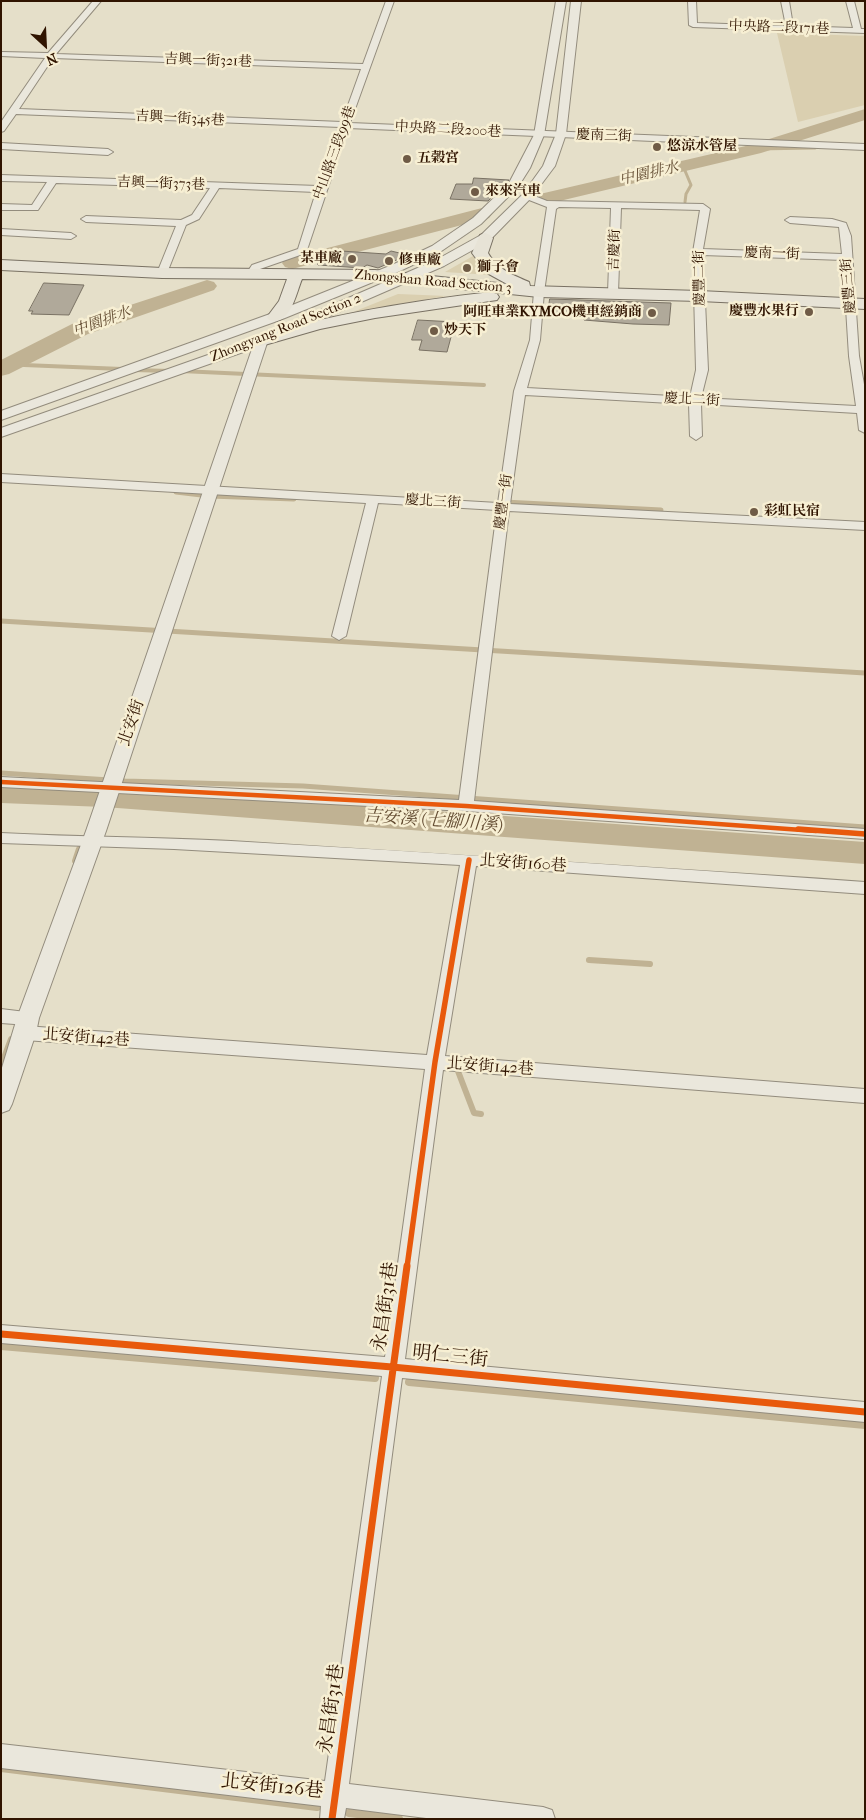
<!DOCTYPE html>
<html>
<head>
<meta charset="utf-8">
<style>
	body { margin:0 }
	#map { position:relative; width:866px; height:1820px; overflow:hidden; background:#e5dfc9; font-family:"IM FELL French Canon",serif }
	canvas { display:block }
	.frame { position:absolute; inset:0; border:2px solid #301400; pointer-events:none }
	.north { position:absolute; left:20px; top:20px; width:50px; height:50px; -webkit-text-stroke:4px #f7efd3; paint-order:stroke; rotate:155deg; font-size:14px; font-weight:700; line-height:20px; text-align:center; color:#301400 }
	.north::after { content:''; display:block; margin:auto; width:18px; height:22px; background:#301400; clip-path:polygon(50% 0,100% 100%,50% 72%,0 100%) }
</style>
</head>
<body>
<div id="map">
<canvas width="866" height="1820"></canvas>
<div class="frame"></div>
<div class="north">N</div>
</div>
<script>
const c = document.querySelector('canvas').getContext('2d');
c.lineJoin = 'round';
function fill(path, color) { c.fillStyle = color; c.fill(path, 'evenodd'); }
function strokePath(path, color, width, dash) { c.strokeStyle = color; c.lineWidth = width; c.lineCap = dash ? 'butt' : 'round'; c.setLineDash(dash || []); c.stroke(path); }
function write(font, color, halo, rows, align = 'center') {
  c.font = font + ' "IM FELL French Canon","Noto Serif TC",serif'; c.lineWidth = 5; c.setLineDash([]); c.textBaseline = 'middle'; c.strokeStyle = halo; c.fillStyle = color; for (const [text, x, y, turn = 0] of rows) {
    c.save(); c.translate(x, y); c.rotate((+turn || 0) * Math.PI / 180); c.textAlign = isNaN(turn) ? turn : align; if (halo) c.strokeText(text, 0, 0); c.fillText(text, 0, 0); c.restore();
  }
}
const green = new Path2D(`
	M777,33l88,3v69l-67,17z
	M473,256l18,19 -46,-3z
	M398,294l49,2 -94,16z`);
const streamFar4 = new Path2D(`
	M755,149l60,-1
	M683,166l8,19 -5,9 -1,8`);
const streamFar3 = new Path2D(`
	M17,361l7,4 98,4
	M134,370l36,1
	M181,371l303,14`);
const streamFar2 = new Path2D(`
	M176,492l34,4 84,3
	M504,502l157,8
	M1,621l864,52
	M1,773l124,8 178,5 562,41`);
const streamFar1 = new Path2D(`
	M75,861l4,-12
	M589,960l61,4
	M1,1066l10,-27
	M456,1066l18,47 7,1`);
const stream = new Path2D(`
	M1,1346l374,32
	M409,1382l456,43
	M1,1768l316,39
	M349,1813l50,6`);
const river = new Path2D(`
	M865,109v11l-104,33 -214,51 -7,-2 -2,-4 2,-4 210,-49z
	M482,208l7,2 3,4 -3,4 -197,51 -7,-2 -3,-4 3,-4z
	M207,280l7,2 3,4 -3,4 -126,44 -79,40 -8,2v-16l71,-36z
	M1,783l103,4 761,55v22l-761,-57 -103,-4z`);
const building = new Path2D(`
	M474,178l35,2 -21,21 -38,-2 6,-15h16z
	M341,251l45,3 5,-3 17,4 -30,13 -11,-3 -5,3 -44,-3 -1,-3 23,-6z
	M44,283l40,2 -15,30 -38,-1 2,-3h-4z
	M550,299l121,4 -2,22 -36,-1 -49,-4v-3l-36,-2z
	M418,320l37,2 -8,30 -28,-2 3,-10h-10z`);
const minor = new Path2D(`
	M93,1h8l-45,53 307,10 23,-63h8l-44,122 515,21v6l-517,-22 -42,125 -46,16 -5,7 -4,1 -5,-3 6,-9 46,-16 18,-57 -97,-4 -20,31 -13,6 -19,48 -5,3 -5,-3 19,-47 -90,-4 -5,-3 5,-3 95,4 11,-5 18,-27 -154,-5 -18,27h-37v-6l31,1 15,-23 -46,-1v-6l317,11 22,-59 -324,-13 -12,17 -3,1v-10l44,-64 -44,-2v-4l47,1zM53,58l308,11 -19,53 -323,-13z
	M688,1h8l1,22 89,3 -5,-25h8l4,25 60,2 -7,-27h8l7,28h4v4l-172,-6 -4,-2z
	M1,143l107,6 5,3 -5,3 -107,-6z
	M527,193l20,8 156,3 7,5 -7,40 139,5 -3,-27 -49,-4 -5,-3 5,-3 42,2 14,4 5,13 8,120 6,34v43l-6,-3 -2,-17 -156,-9 1,32 -6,4 -6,-4 -1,-32 -164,-9 -15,109 355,18v8l-356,-19 -35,290 391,28v10l-399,-28 -465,-24v-10l458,23 38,-290 -119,-7 -32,133 -7,4 -7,-4 34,-133 -365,-21v-8l497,29 16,-112 16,-51 4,-48 13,-85 -23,-9v-4zM559,207l52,1 -3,85 5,3 5,-3 3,-85 79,2 -7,42 3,118 -6,27 -163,-9 13,-48 4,-48 12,-83zM703,255l140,5 6,96 7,50 -155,-8 7,-28z
	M1,229l70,4 5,3 -5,3 -70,-4z
	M1,833c77,4 154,4 230,8 212,12 423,26 634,41v12l-389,-28 -31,190 420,33v14l-422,-33 -38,289 460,43v20l-463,-44 -53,406 194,23 9,3 3,9h-121l-88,-11 -2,11h-24l1,-13 -320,-38v-24l324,37 57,-405 -381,-33v-18l384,32 40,-288 -400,-29 -6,-2 -3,-5 3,-5 6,-2 402,29 33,-190 -286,-16 -173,-6z
	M1,1009l33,4 3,5 -3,5 -6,2 -27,-2z`);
const tertiary = new Path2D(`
	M556,1h10l-22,134 -14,33 -12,19 -37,37 -41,28 -40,19 -120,49 -279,100v-9l269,-97 122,-49 40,-19 41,-28 36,-35 25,-48z
	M571,1h10l-15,133 -11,32 -24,32 -42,43 -45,25 -177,77 -161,488 -67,187 -3,15 -24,71 -3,6 -8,3v-42l16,-53 69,-187 166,-482 -251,88v-9l255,-90 180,-78 45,-25 42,-41 20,-28 13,-32z`);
const primary = new Path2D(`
	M485,233l5,2 3,3 -5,15c9,16 25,22 41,29l1,4 170,5 165,8v10l-165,-8 -161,-4 -164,-17 -73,-1c-6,14 -11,47 -33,41l-2,-3 12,-16 8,-22 -125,-1 -161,-8v-10l161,8 213,2 132,14 -20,-11 -15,-20 8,-18z
	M491,292l6,2 2,3 -2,3 -122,18 -55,11 -59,17 -6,-1 -2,-4 2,-4c77,-23 156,-36 236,-45z`);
const cyclewayFar2 = new Path2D(`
	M1,782l465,24 350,25`);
const cyclewayFar1 = new Path2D(`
	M798,829l67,5
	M407,1267l28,-205 34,-202`);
const cycleway = new Path2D(`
	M1,1334l391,33 473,45
	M332,1819l75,-553`);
const markers = [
	[657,147,5,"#6f5b46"],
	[407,159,5,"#6f5b46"],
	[475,192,5,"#6f5b46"],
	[352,259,5,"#6f5b46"],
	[389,261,5,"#6f5b46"],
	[467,268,5,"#6f5b46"],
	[809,312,5,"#6f5b46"],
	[652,313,5,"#6f5b46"],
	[434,331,5,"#6f5b46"],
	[754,512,5,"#6f5b46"]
];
const farStreetnames = [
	["中央路二段171巷",779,28,2],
	["吉興一街321巷",208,61,2],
	["吉興一街345巷",180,119,3],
	["中央路二段200巷",448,130,3],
	["慶南三街",604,136,2],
	["中山路三段99巷",335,153,-70],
	["吉興一街373巷",161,184,2],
	["吉慶街",615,250,-88],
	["慶南一街",772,254,2],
	["慶豐二街",700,278,-91],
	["Zhongshan Road Section 3",433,282,5],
	["慶豐三街",849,286,-95],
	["Zhongyang Road Section 2",286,328,-22],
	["慶北二街",692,400,3],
	["慶北三街",433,502,4],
	["慶豐一街",504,502,-82]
];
const farPoinames = [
	["悠涼水管屋",667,147],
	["五榖宮",417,159],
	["來來汽車",485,192],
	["某車廠",342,259,"right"],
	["修車廠",399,261],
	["獅子會",477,268],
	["慶豐水果行",799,312,"right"],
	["阿旺車業KYMCO機車經銷商",642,313,"right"],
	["炒天下",444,331],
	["彩虹民宿",764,512]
];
const farWaternames = [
	["中園排水",649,174,-13],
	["中園排水",102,322,-20]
];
const streetNames = [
	["北安街",132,723,-71],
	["北安街160巷",523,864,4],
	["北安街142巷",86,1038,4],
	["北安街142巷",490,1067,4]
];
const waterNames = [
	["吉安溪 (七腳川溪)",433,821,4]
];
const nearStreetnames = [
	["永昌街31巷",386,1307,-82],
	["明仁三街",450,1357,6],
	["永昌街31巷",332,1709,-82],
	["北安街126巷",272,1787,6]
];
fill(green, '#dacfb0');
strokePath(streamFar4, '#c0b293', 3);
strokePath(streamFar3, '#c0b293', 4);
strokePath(streamFar2, '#c0b293', 5);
strokePath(streamFar1, '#c0b293', 6);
strokePath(stream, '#c0b293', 8);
fill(river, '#c0b293');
fill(building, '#b0a99a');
strokePath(building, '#797163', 1);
strokePath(minor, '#938c7d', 2);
strokePath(tertiary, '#938c7d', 2);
strokePath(primary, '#797163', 2);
fill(minor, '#eae7dc');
fill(tertiary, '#eae7dc');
fill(primary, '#e7e3d6');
strokePath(cyclewayFar2, '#e8590c', 4.5);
strokePath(cyclewayFar1, '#e8590c', 5.5);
strokePath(cycleway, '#e8590c', 7);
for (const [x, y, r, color] of markers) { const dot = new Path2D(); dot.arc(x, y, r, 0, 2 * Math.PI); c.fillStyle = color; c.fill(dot); strokePath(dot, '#f7efd3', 2); }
write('14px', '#301400', '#f7efd3', farStreetnames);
write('bold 14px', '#301400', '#f7efd3', farPoinames, 'left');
write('italic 15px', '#634c32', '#f7efd3', farWaternames);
write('16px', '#301400', '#f7efd3', streetNames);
write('italic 18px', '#634c32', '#f7efd3', waterNames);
write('19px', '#301400', '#f7efd3', nearStreetnames);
</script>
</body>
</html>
